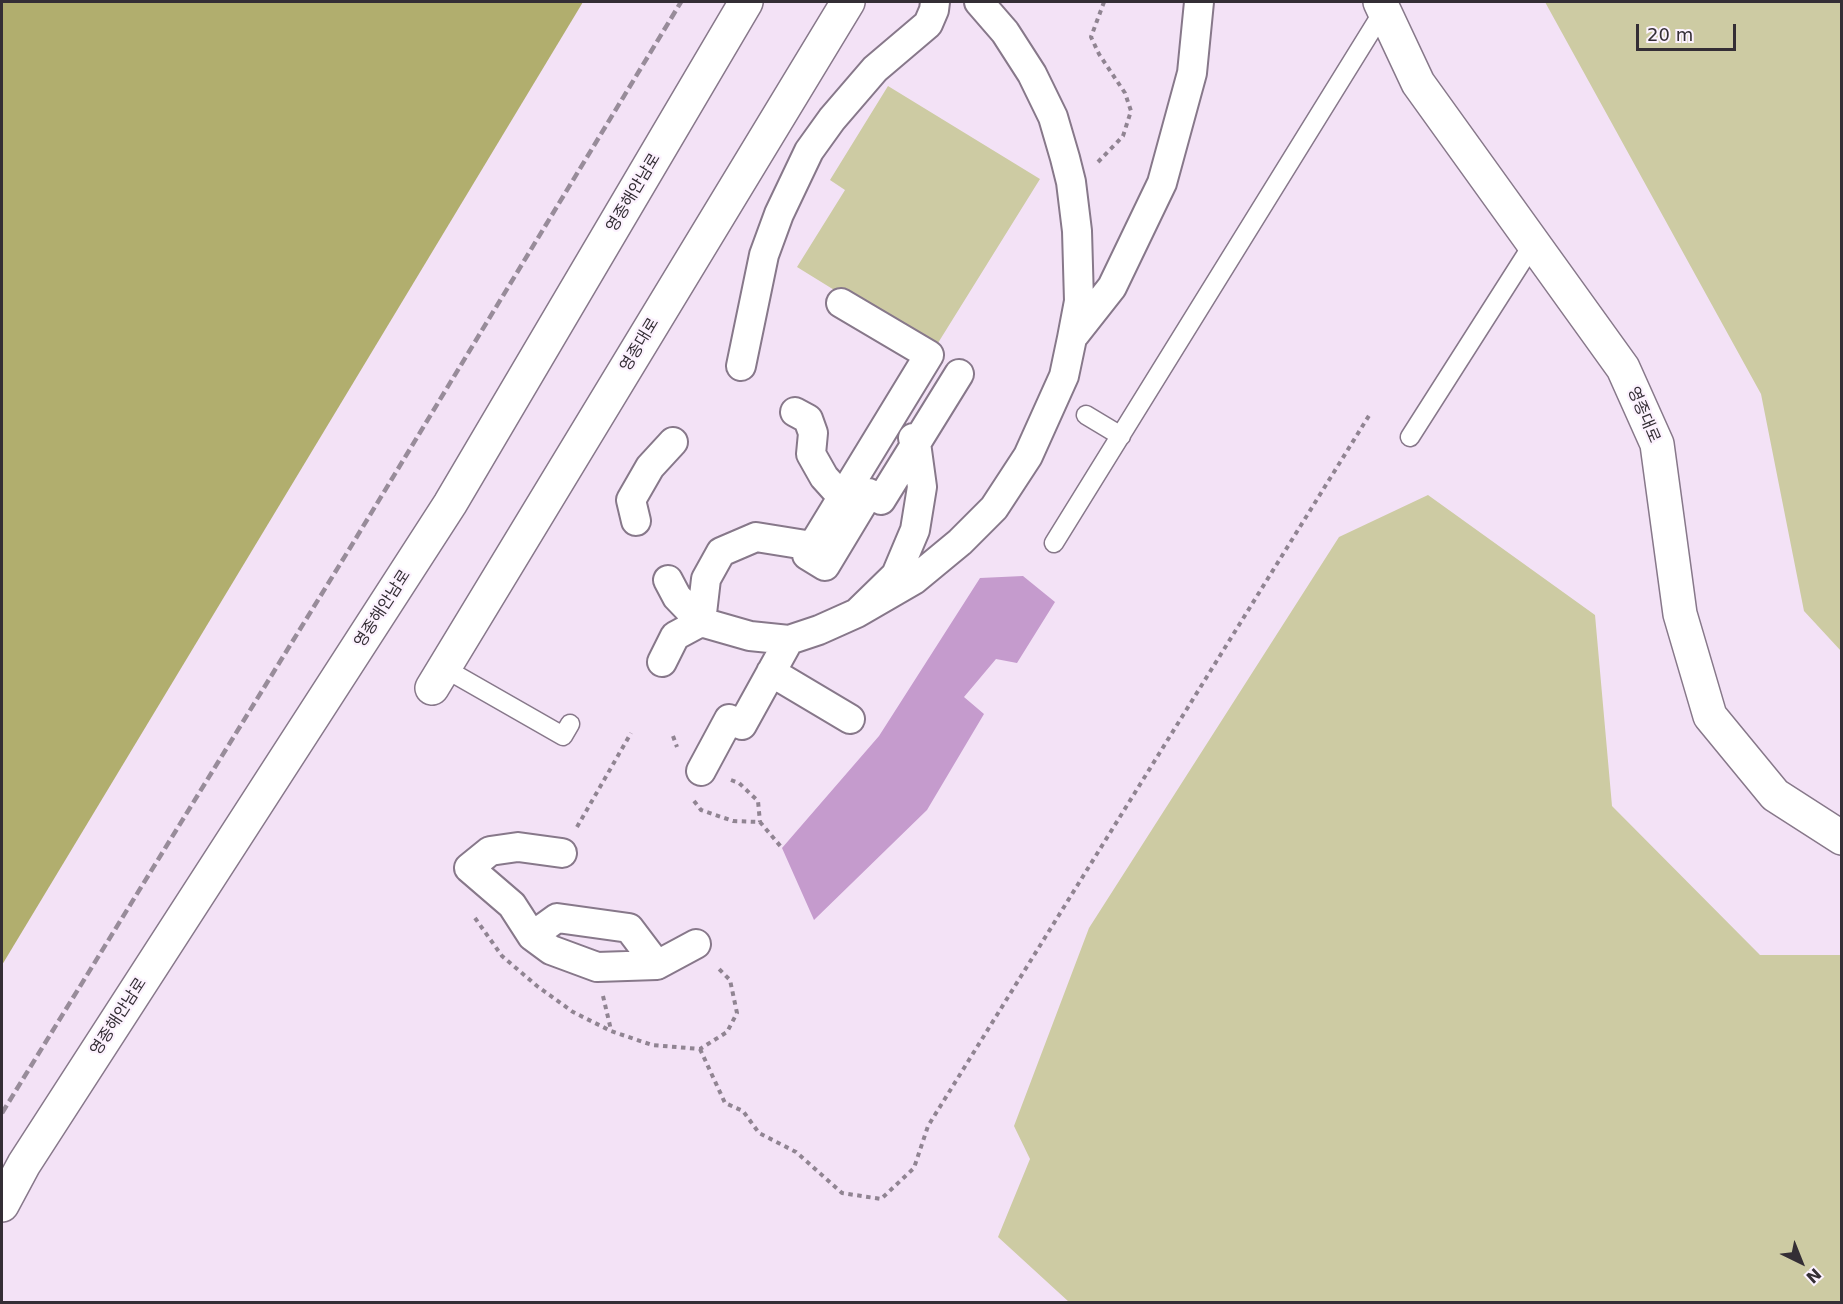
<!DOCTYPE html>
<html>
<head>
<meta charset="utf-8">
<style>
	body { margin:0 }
	#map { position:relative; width:1843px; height:1304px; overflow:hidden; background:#f3e2f6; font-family:"DejaVu Sans",sans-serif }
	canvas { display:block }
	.frame { position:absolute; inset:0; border:3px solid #342e35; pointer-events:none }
	.north { position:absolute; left:1771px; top:1232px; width:60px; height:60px; -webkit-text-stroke:4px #fcf2fe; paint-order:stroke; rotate:137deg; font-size:16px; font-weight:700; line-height:24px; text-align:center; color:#342e35 }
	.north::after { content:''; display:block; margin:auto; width:21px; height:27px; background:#342e35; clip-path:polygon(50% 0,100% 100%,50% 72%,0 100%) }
	.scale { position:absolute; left:1636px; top:24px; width:100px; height:27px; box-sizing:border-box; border:3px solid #342e35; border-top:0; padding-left:8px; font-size:18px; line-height:21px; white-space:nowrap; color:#342e35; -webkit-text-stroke:4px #fcf2fe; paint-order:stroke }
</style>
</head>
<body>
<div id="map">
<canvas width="1843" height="1304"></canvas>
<div class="frame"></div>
<div class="north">N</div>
<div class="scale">20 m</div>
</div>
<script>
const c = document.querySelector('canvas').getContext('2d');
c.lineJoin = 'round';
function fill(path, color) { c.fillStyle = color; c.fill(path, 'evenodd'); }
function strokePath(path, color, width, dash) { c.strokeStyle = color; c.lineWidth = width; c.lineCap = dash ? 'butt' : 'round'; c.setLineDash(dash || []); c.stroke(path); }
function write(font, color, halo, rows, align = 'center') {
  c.font = font + ' "DejaVu Sans","Noto Sans KR",sans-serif'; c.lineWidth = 4.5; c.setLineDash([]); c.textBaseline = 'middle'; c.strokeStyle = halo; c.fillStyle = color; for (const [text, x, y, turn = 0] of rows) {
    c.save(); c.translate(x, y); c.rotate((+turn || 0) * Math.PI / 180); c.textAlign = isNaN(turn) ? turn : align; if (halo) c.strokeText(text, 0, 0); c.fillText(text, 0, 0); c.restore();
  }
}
const green = new Path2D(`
	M1545,2h296v649l-37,-40 -43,-217z
	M888,86l152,93 -107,172 -136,-84 48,-77 -15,-10z
	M1428,495l167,120 17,191 148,149h81v347h-772l-71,-65 32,-78 -16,-33 75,-198 250,-391z`);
const water = new Path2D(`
	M2,2h581l-581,963z`);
const building = new Path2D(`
	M1023,576l32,26 -38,61 -21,-4 -32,38 20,17 -57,96 -113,110 -32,-72 97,-112 101,-158z`);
const path = new Path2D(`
	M1098,162l25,-26 8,-25 -6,-18 -26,-39 -8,-17 13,-35
	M673,736l4,11
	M731,780l8,3 19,18 2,21
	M694,801l7,9 32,11 27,1 22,26
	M577,827l54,-94
	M475,918l27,38 35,30 36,26 38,19 41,14 48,4 27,-17 10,-19 -7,-33 -13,-13
	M603,996l8,34
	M700,1049l25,54 18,8 16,22 37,19 46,41 39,6 33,-31 14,-42 442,-712`);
const service = new Path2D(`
	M1086,415l35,21
	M1410,437l123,-193
	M1054,543l330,-533
	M444,668l119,68 7,-12`);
const pedestrian = new Path2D(`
	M841,303l88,52 -122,200 18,11 44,-73 12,7 78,-126
	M1075,334l37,-47 50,-104 30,-110 7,-71
	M741,366l23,-111 15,-41 30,-63 23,-32 43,-50 53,-45 6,-14 1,-8
	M795,412l13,7 5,14 -2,21 13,23 18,20
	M636,521l-5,-21 19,-33 23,-25
	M668,580l9,17 24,25 49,14 39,4 30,-10 38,-17 39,-38 19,-45 7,-43 -6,-44 -3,-5
	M857,613l57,-33 46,-38 34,-34 34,-52 36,-80 8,-38 7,-37 -2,-70 -6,-49 -6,-24 -12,-41 -21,-43 -27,-42 -26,-30
	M662,662l13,-26 26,-14 5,-43 15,-27 35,-15 56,9
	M771,672l79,47
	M701,771l28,-52 13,6 47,-85
	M562,853l-44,-6 -28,4 -21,17 43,37 20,31 19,14 46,17 60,-2 39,-21
	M532,936l25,-18 72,10 28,37`);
const minor = new Path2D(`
	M1380,2l38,81 205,285 34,76 23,170 30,102 65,79 67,43
	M432,688l416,-686
	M2,1205l22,-41 426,-660 296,-502`);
const rail = new Path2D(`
	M2,1113l348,-565 331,-546`);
const streetNames = [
	["영종해안남로",634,193,-59],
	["영종대로",640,345,-59],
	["영종대로",1643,415,67],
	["영종해안남로",383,609,-57],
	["영종해안남로",119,1017,-57]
];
fill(green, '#cdcba3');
fill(water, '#b1ae6e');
fill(building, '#c59bcd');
strokePath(service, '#87788a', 21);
strokePath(pedestrian, '#87788a', 32);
strokePath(minor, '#87788a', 36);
strokePath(path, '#908492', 4, [4.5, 4.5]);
strokePath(service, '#fff', 18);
strokePath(pedestrian, '#fff', 28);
strokePath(minor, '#fff', 33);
strokePath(rail, '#988c9a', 4.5, [9, 4.5]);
write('16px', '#342e35', '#fcf2fe', streetNames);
</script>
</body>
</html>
